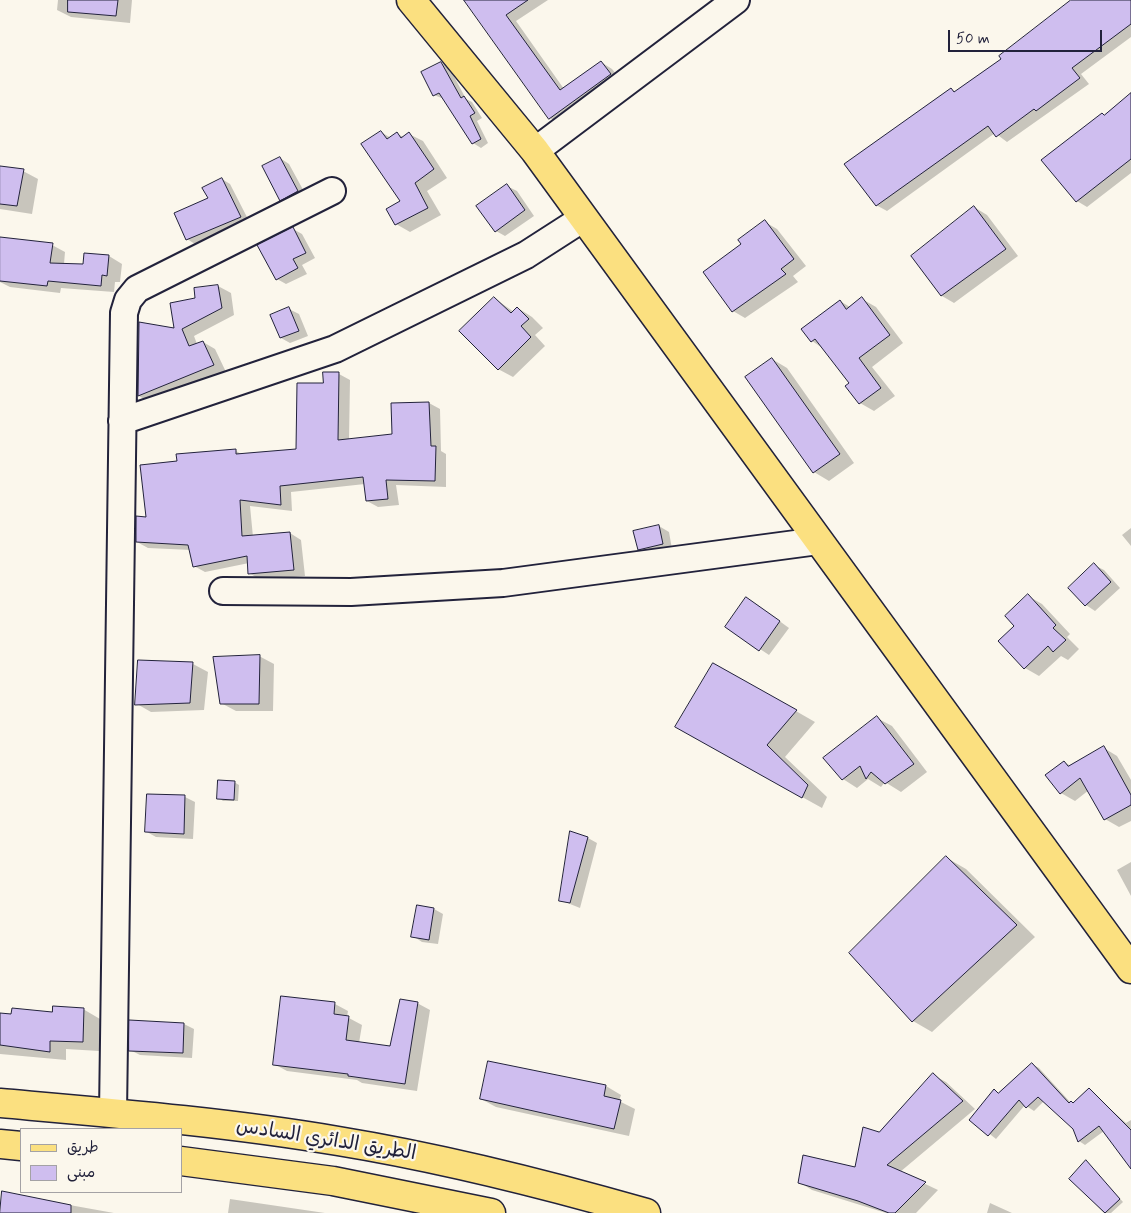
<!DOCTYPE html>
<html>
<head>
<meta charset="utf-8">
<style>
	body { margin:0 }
	#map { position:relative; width:1131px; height:1213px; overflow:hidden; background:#fbf7ec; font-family:Mynerve,"Playpen Sans Arabic",sans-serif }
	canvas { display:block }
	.legend { position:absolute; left:20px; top:1128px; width:162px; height:65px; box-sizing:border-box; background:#fbf7ec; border:1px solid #a4a2a5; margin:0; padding:6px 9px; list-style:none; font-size:15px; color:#22223b }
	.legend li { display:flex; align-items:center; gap:10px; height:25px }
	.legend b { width:25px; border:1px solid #a4a2a5 }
	.scale { position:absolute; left:948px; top:30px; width:154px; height:22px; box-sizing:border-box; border:2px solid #22223b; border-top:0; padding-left:6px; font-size:15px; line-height:18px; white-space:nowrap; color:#22223b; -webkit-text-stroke:4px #fbf7ec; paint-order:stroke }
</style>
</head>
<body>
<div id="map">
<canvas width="1131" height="1213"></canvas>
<ul class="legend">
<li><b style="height:6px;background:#fbe080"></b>طريق</li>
<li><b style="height:14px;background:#cfbeef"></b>مبنى</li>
</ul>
<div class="scale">50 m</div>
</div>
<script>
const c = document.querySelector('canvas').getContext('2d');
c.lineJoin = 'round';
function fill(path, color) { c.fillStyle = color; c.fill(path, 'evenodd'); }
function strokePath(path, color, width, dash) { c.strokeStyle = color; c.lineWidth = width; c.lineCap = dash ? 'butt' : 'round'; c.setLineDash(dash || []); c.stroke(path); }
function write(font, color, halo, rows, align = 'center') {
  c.font = font + ' Mynerve,"Playpen Sans Arabic",sans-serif'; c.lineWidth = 4.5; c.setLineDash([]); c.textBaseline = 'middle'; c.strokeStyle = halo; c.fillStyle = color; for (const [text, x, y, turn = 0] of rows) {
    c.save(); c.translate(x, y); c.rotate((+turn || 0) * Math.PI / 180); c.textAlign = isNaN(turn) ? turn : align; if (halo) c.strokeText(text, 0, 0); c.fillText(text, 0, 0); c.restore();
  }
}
const shadow = new Path2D(`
	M58,0h74l-2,23 -59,-6 -14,-7z
	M466,0h82l-32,21 48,68 37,-27 11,7 9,11 -60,44 -11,-6z
	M1075,0h56v37l-50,37 8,10 -82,58 -12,-9 -108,78 -11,-6 75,-116 5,3 47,-33z
	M441,63l8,4 17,32 6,3 10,16 -5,3 11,22 -7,5 -8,-5 -29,-44 -10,-4z
	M1131,94v79l-44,34 -10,-6z
	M381,132l10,6 6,-4 7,3 5,-3 14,7 24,37 -20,13 14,24 -31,17 -14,-8 -8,-15 14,-8z
	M280,158l9,6 18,33 -17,8 -9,-5z
	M0,167l23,4 15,8 -6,35 -32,-5z
	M222,179l8,5 19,37 -54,23 -8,-5z
	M507,186l10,5 17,25 -29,20 -9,-5z
	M974,207l13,8 31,41 -64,47 -12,-7z
	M765,222l12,7 29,37 -13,10 5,6 -53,36 -12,-7 10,-67z
	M293,229l9,5 13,24 -13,7 5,9 -21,10 -9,-5z
	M52,245l13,7 -1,12 21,1 24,-9 13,8 -2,18h-5l-1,10 -53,-4 -1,5 -50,-6 -10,-5v-35z
	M218,286l13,7 3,22 -40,21 3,8 6,-2 12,7 11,23 -75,31 -12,-7 1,-72 35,5z
	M494,298l20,14 4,-4 14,9 11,11 -8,7 10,11 -32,31 -15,-8z
	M862,299l14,8 27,36 -31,24 23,29 -21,15 -14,-8 -13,-17 4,-3 -27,-34 -12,-8 -9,-12 37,-28 10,6z
	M289,309l10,5 9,22 -18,7 -9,-5z
	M772,359l15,9 67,95 -25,18 -15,-9z
	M339,374l11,6 -1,60 45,-4 35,-33 11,6 1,42 5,3v33l-50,-2 3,20 -21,2 -11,-6 -2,-17 -74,8 1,19 -42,-5 3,31 37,-4 11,7 4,36 -44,4 -12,-7v-10l-44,9 -11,-6 -3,-16 -43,-2 -11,-6 41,-80 58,-11 7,4 54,-5 27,-65z
	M659,526l10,6 3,17 -24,6 -9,-6z
	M1131,528v18l-9,-11z
	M1094,565l10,5 16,18 -25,23 -9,-6z
	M1028,596l14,8 28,30 -3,3 12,12 -11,11 -7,-4 -22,20 -14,-8 -9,-42z
	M756,604l33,24 -20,27 -42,-28z
	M259,656l15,8 -1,47h-37l-15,-8z
	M193,664l15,8 -4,38 -53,2 -14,-8z
	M714,664l101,58 -30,35 42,40 -5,11 -126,-70z
	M877,718l15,8 35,46 -26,20 -16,-10 -4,5 -13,-8 -11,9 -14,-9z
	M1104,748l13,8 14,24v41l-12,6 -14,-8 -16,-29 -14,11 -14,-8 3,-31 7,4z
	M234,782l5,3 -1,16h-15l-4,-3z
	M148,795l37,2 10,5 -2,37 -37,-2 -9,-5z
	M588,838l9,5 -17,65 -20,-8z
	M947,858l19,11 69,68 -103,95 -19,-11z
	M1131,862v34l-14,-26z
	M434,909l9,5 -5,30 -16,-2 -9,-6z
	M282,998l53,6 13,7 -1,6 15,8 -3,18 32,4 26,-44 13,7 -13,81 -55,-8 -5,-3 -70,-9 -13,-7z
	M83,1009l17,10 -1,32 -33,-2v11l-66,-6v-40l53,-1z
	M131,1021l53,3 10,5 -2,29 -52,-3 -10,-5z
	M489,1063l117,23 15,9 -2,6 16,8 -6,27 -133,-29 -15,-8z
	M1032,1064l7,4 32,35 3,1 15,-14 37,33 5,-3v47l-27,-36 -19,14 -6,-4 -5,-13 -30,-27 -10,10 -9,-6 -29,34 -25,-20 23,-28 5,2z
	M933,1075l13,7 29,27 -75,63 38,18 -22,23h-30l-74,-23 -13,-8 57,-14 24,-35z
	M1086,1161l37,41 -12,11h-7l-31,-32z
	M3,1193l111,20h-114z
	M230,1199l95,14h-97z
	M990,1203l22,10h-25z`);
const building = new Path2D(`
	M68,0h50l-2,16 -48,-4z
	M464,0h64l-22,15 54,75 41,-29 10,13 -62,45z
	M1071,0h60v24l-59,44 8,10 -44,33 -2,-2 -38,28 -8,-11 -112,80 -32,-42 107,-76 3,4 47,-33 -2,-3z
	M441,62l20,36 3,-2 11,17 -5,3 11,23 -9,5 -33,-51 -6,3 -12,-24z
	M1131,93v66l-55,43 -35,-42 61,-47 2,2z
	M381,131l6,8 10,-7 4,6 8,-6 25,37 -19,14 13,25 -33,17 -9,-16 14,-8 -39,-57z
	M280,157l18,34 -18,10 -18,-35z
	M0,166l24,3 -7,37 -17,-2z
	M222,178l19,39 -55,23 -12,-27 34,-15 -6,-10z
	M507,184l18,26 -30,22 -19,-26z
	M974,206l32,43 -65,47 -30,-40z
	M765,220l29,39 -13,10 5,5 -54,38 -29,-40 38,-28 -3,-4z
	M293,227l13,26 -13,6 5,9 -22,12 -19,-35z
	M0,237l53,6 -3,20 33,1 1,-11 25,2 -2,21 -5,-1 -1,11 -53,-5 -1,5 -47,-5z
	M218,285l4,23 -40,21 7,17 14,-5 11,24 -76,31 1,-74 35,6 -4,-25 25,-5 -1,-10z
	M494,297l17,16 6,-6 12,12 -8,7 10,11 -33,33 -39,-39z
	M862,297l28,38 -31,23 22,30 -22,16 -14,-18 4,-3 -34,-44 -4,3 -10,-13 39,-29 6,9z
	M289,307l10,24 -19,7 -10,-23z
	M772,358l68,96 -27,19 -68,-96z
	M323,372h16l-1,68 54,-6 -1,-31 38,-1 2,44h5l-1,35 -49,-1 2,19 -22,2 -3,-24 -83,9 1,19 -41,-5 2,36 48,-4 4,38 -46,4 -1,-18 -54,11 -5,-22 -52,-3v-26l10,1 -6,-52 37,-4 -1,-7 60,-5v5l60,-5 1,-66h26z
	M659,525l4,19 -25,6 -5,-19z
	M1094,563l17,19 -26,24 -17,-18z
	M1028,594l28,31 -3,3 13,12 -13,12 -5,-6 -24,23 -26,-28 16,-15 -9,-10z
	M746,597l34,24 -21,30 -34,-24z
	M260,655l-1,49h-39l-7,-47z
	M138,660l55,2 -3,41 -55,2z
	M713,663l84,47 -30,35 41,40 -6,13 -127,-71z
	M877,716l37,48 -29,20 -14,-12 -5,7 -6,-13 -18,14 -19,-22z
	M1104,746l27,49v10l-27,15 -24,-42 -20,16 -15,-19 19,-14 4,5z
	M218,780l17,1 -1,19 -17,-1z
	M147,794l38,1 -1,39 -39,-2z
	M570,831l18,6 -18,66 -11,-2z
	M946,856l71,69 -105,97 -63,-69z
	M417,905l17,3 -5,32 -18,-3z
	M281,996l54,6 -1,12 15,2 -3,24 44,6 10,-47 18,3 -13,82 -57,-8v-2l-75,-9z
	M53,1006l31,2 -1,34 -33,-1v11l-50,-7v-32l11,1 1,-6 40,4z
	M129,1020l55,3 -1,30 -54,-2z
	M488,1061l118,24 -2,11 17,4 -7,29 -134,-30z
	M1032,1063l37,40 2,-2 2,2 16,-15 42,42v39l-32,-43 -21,16 -5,-13 -35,-32 -12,11 -7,-8 -31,36 -19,-16 25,-31 4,4z
	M933,1073l30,28 -76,64 39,17 -31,31h-6l-31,-12 -60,-18 5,-28 52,12 8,-40 16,5z
	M1086,1160l34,39 -15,14 -36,-34z
	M2,1191l69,14v8h-71z`);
const minor = new Path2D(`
	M535,151l201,-151
	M122,421l213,-72 191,-94 56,-36
	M223,591l128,1 152,-9 315,-42
	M113,1113l11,-800 4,-13 9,-11 195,-98`);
const major = new Path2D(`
	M411,0l124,151 596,818`);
const highway = new Path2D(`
	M0,1103c113,10 226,19 338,38 104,17 207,43 308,72
	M0,1144l21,2
	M181,1161l152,20 158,32`);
const streetNames = [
	["الطريق الدائري السادس",326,1141,9]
];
fill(shadow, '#0003');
fill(building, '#cfbeef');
strokePath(building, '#22223b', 1);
strokePath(minor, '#22223b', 30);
strokePath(major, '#22223b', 31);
strokePath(highway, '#22223b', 31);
strokePath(minor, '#fbf7ec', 26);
strokePath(major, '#fbe080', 28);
strokePath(highway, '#fbe080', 28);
write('20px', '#22223b', '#fbf7ec', streetNames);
</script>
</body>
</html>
